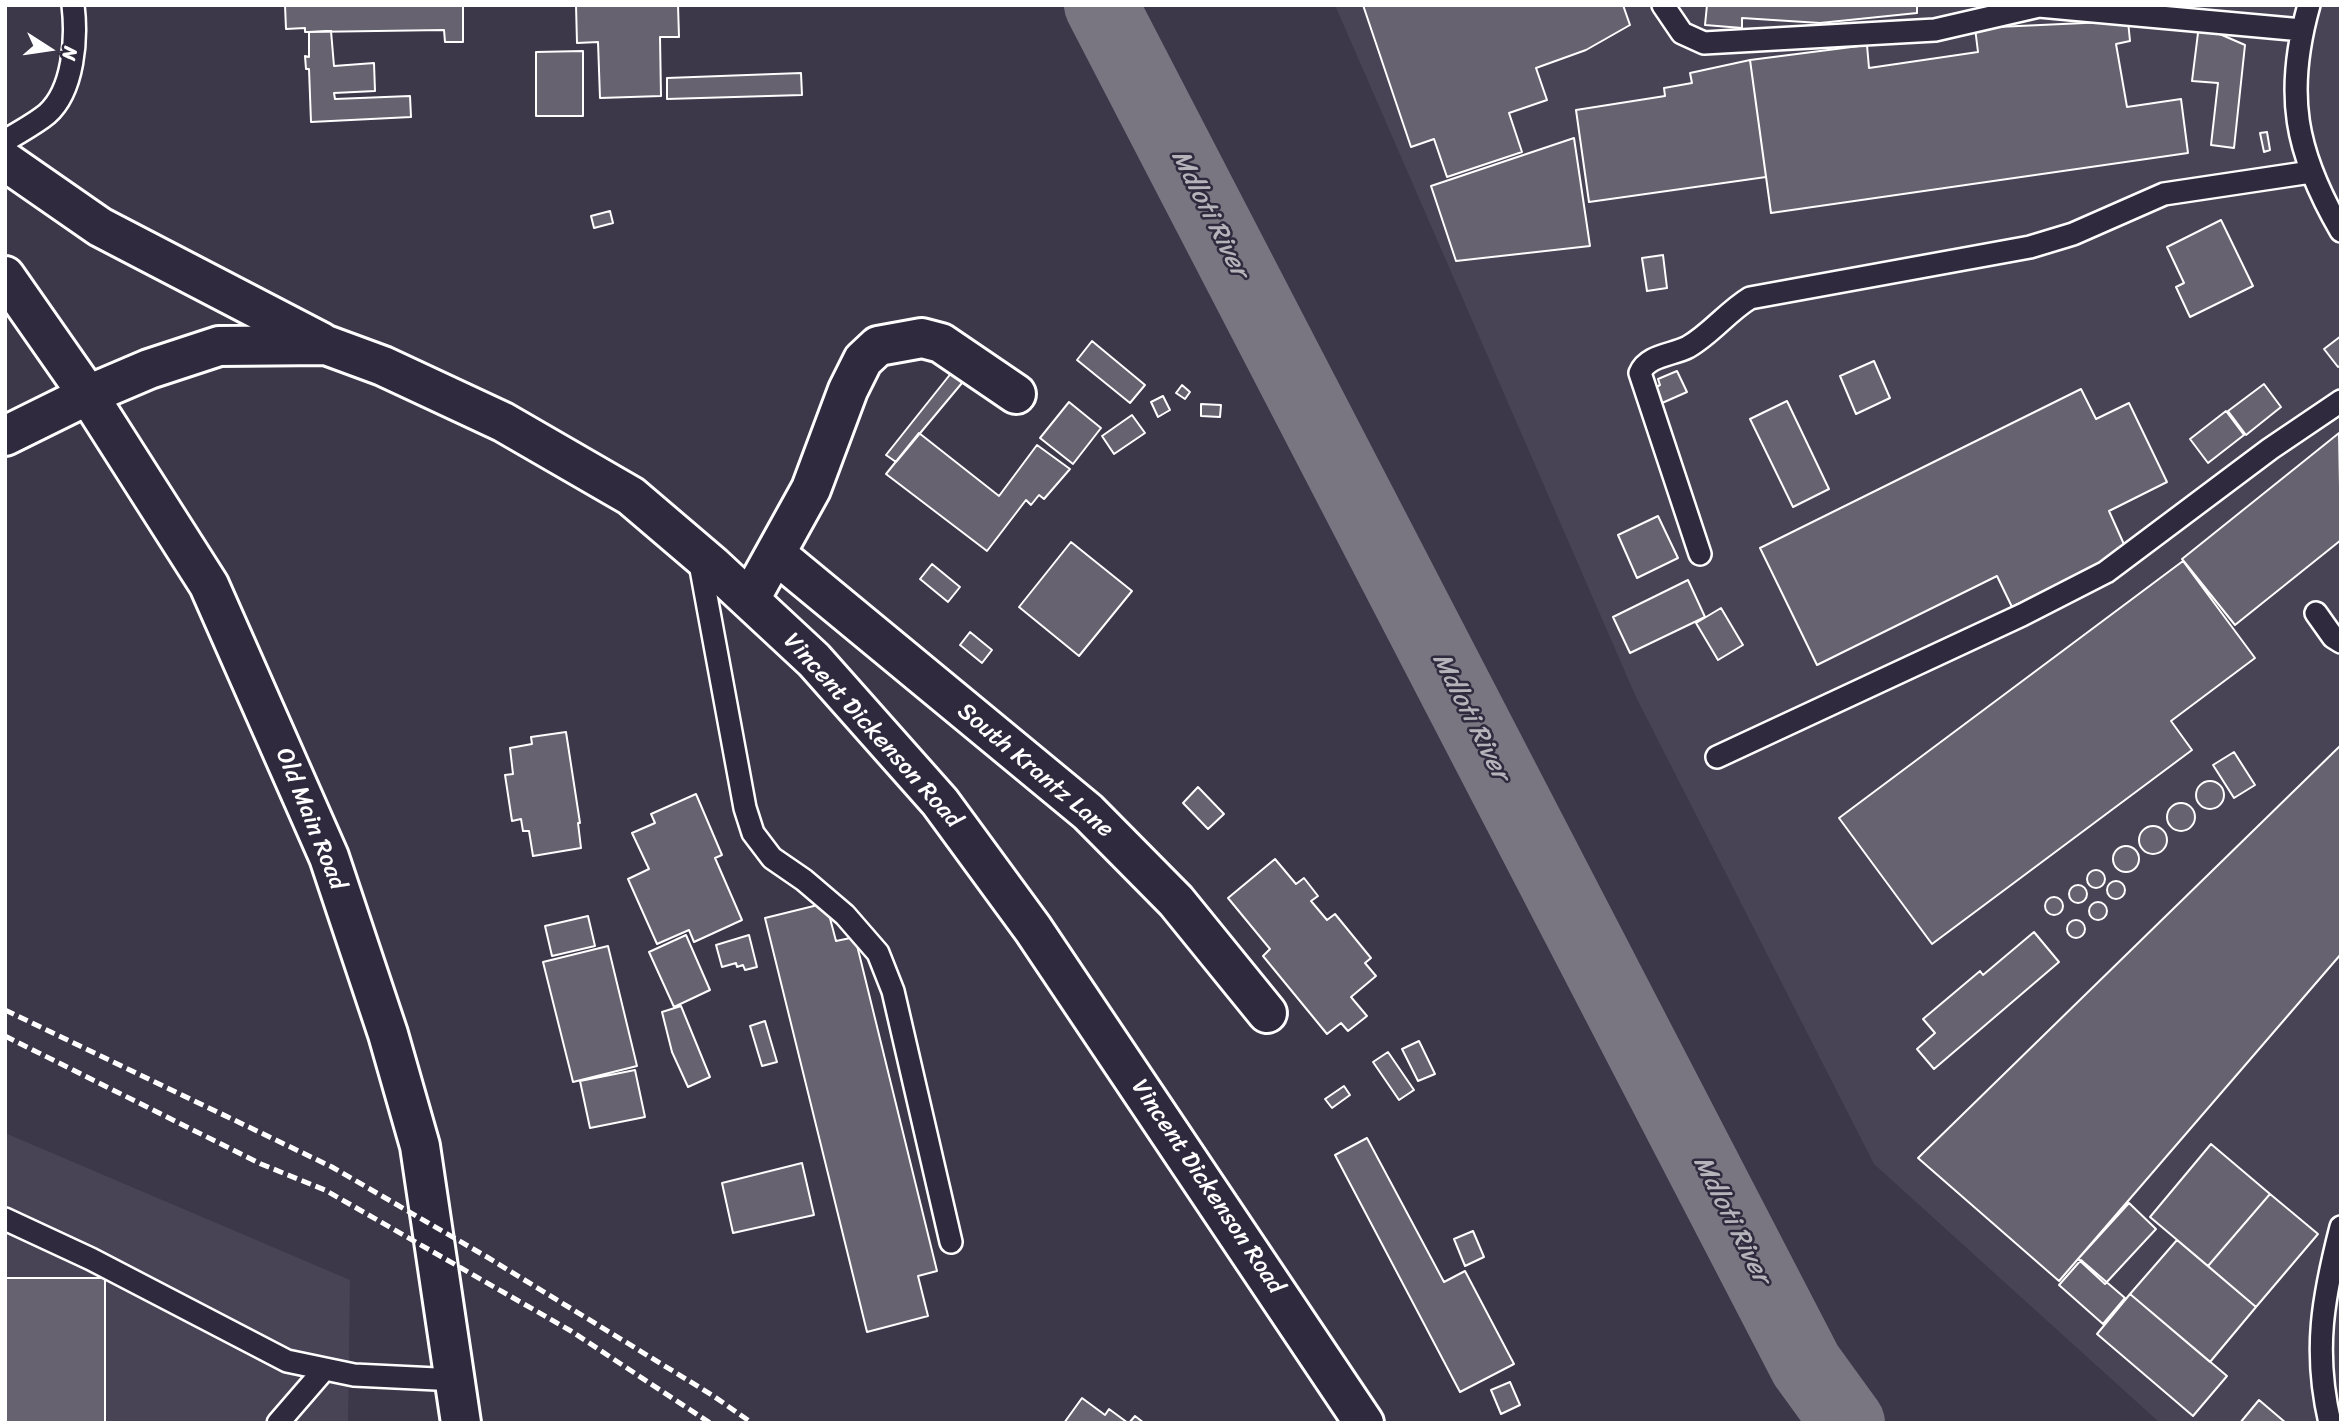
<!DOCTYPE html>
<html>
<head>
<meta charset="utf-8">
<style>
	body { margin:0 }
	#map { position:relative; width:2346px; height:1428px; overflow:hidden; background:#3c3749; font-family:Sriracha,sans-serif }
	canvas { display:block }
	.frame { position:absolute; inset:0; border:7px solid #fff; pointer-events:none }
	.north { position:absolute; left:14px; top:14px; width:70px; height:70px; -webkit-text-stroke:5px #2f2a3d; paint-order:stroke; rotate:102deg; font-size:19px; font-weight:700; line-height:28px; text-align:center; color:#fff }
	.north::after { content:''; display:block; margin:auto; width:24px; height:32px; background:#fff; clip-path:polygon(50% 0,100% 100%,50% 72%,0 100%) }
</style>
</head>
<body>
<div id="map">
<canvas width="2346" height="1428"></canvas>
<div class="frame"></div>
<div class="north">N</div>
</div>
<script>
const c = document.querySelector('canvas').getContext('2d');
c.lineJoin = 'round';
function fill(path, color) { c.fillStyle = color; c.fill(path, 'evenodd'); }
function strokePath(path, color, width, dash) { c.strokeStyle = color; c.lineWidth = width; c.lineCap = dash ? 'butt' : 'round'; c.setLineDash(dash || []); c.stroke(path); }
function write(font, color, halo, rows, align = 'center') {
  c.font = font + ' Sriracha,sans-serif'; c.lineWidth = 5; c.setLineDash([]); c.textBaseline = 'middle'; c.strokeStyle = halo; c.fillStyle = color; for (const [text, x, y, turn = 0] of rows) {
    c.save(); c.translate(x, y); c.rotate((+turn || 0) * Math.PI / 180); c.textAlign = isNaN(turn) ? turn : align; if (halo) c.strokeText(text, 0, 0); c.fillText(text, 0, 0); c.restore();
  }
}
const built = new Path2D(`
	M1335,5h1006v1418h-181l-286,-259 -238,-467z
	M5,1133l345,147 -2,143h-343z`);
const river = new Path2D(`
	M1101,5l705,1360 42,58`);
const building = new Path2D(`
	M285,5h178v37h-18l-1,-12 -135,2h-4v-4l-19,1z
	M576,5h102l1,32h-19l1,59 -61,2 -2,-56 -21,1z
	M1363,5h260l7,20 -44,25 -50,18 11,32 -38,13 13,39 -75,25 -13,-38 -23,8z
	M1707,5h210v8l-97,10 -78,-5v10l-37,-3z
	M2128,21l2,20 -14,3 11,63 54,-8 7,54 -417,60 -21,-153 117,-15 2,23 109,-16 -3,-24z
	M2199,25l46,20 -11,103 -23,-3 7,-62 -26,-2z
	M331,31l3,35 40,-3 1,28 -41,2 1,6 75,-3 1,21 -100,5 -2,-53h-3l-1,-13 4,1v-25z
	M583,51v65h-47v-64z
	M1750,60l16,117 -177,25 -13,-92 89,-14 -1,-8 28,-5 -2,-10z
	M801,73l1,22 -135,4v-21z
	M2267,132l3,18 -6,2 -4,-19z
	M1574,138l16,108 -134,15 -25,-75z
	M610,211l3,12 -19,5 -3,-12z
	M2221,220l32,66 -63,31 -14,-30 8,-4 -17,-36z
	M1663,255l4,33 -20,3 -5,-33z
	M2341,336v29l-3,2 -14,-18z
	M1092,341l53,44 -15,18 -53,-43z
	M1874,361l16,37 -34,16 -16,-38z
	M956,367l11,10 -71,85 -10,-7z
	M1677,371l10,21 -34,15 -6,-15 13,-7 -2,-6z
	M2264,384l17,23 -35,28 -18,-24z
	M1182,385l8,7 -5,7 -9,-6z
	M2081,389l15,30 33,-16 38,79 -58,29 18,40 -115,56 -15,-31 -180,89 -57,-117z
	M1163,396l7,14 -12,7 -7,-15z
	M1787,401l42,88 -36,18 -43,-88z
	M1069,402l32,26 -28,36 -33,-26z
	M1201,404l20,1 -1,12 -19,-1z
	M2226,411l18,24 -36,28 -18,-24z
	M1132,415l13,18 -31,21 -12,-18z
	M919,433l80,63 38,-51 33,24 -26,30 -5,-4 -8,10 -5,-5 -39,51 -101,-77z
	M2339,433l2,107 -106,85 -53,-66z
	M1658,516l20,42 -41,20 -19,-43z
	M1071,542l61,49 -53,65 -60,-49z
	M2183,561l72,97 -84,63 21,29 -260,194 -93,-126z
	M932,564l28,23 -12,15 -28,-23z
	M1688,580l17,37 -75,36 -17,-36z
	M1721,608l22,37 -25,15 -22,-37z
	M970,632l22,18 -10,13 -22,-18z
	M566,732l14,91h-2l3,25 -48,8 -4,-25h-6l-2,-12 -9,2 -7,-46 8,-1 -3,-26 22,-4 -1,-7z
	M2341,745v209l-282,327 -141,-123z
	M2234,752l21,33 -21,13 -21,-33z
	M2196 795a14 14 0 1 1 28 0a14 14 0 1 1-28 0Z
	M1198,787l26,27 -16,15 -25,-26z
	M696,794l26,61 -7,3 27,62 -48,22 -5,-12 -32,14 -29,-65 21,-10 -17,-36 23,-10 -4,-9z
	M2167 817a14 14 0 1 1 28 0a14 14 0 1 1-28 0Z
	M2139 840a14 14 0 1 1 28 0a14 14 0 1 1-28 0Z
	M2113 859a13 13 0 1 1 26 0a13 13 0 1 1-26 0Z
	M1275,859l21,25 8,-6 14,18 -7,5 16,19 8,-6 36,44 -6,5 11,13 -25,21 16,19 -19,15 -7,-8 -14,11 -64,-78 7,-7 -42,-51z
	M2087 879a9 9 0 1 1 18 0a9 9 0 1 1-18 0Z
	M2107 890a9 9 0 1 1 18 0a9 9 0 1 1-18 0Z
	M2069 894a9 9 0 1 1 18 0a9 9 0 1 1-18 0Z
	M2045 906a9 9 0 1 1 18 0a9 9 0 1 1-18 0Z
	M2089 911a9 9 0 1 1 18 0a9 9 0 1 1-18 0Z
	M826,903l10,38 19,-4 82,334 -19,5 10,40 -61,16 -102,-414z
	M588,916l7,30 -43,10 -7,-30z
	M2067 929a9 9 0 1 1 18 0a9 9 0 1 1-18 0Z
	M2034,932l25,30 -125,107 -17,-20 18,-16 -12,-14 57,-48 3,4z
	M686,935l24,55 -36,17 -25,-55z
	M749,935l8,32 -12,3 -2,-5 -6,2 -1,-4 -14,4 -6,-22z
	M608,946l29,120 -64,16 -30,-120z
	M681,1006l29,71 -22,10 -16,-35 -10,-40z
	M765,1021l12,41 -15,4 -12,-40z
	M1419,1041l16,33 -17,7 -16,-32z
	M1388,1052l26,38 -15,10 -26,-38z
	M635,1070l10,47 -55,11 -10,-47z
	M1344,1086l6,9 -18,13 -7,-9z
	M1367,1138l77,144 21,-11 49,93 -54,28 -125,-237z
	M2211,1144l59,50 -62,72 -58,-49z
	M802,1163l12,52 -81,18 -11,-50z
	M2270,1194l48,40 -62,73 -48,-41z
	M2129,1203l27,26 -51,55 -27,-25z
	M1473,1231l11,26 -19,9 -11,-27z
	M2177,1240l79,67 -46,55 -80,-68z
	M2081,1260l44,38 -22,26 -44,-39z
	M5,1278h100v145h-100z
	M2130,1294l97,82 -34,40 -96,-82z
	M1510,1382l10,23 -19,9 -10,-24z
	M1082,1398l23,17 4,-6 19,14h-64z
	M2259,1400l27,23h-46z
	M1135,1416l9,7h-15z`);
const lane = new Path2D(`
	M1663,5l19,28 22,10 231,-13 104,-24 263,24
	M2309,5c-25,89 -14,147 32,226
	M5,141c14,-9 30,-17 42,-27 27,-24 30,-76 26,-109
	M1700,554l-60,-181c7,-18 33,-18 48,-26 23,-13 39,-35 62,-49l280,-51 43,-13 91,-40 147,-22
	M699,558l46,250 8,25 19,25 32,22 41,35 33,38 15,38 58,251
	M2316,613l17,24 8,5
	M1717,757l305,-142 84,-43 164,-123 71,-48
	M5,1219l86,40 196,102 67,14 103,5
	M278,1423l45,-52
	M2330,1423c-17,-72 -7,-126 11,-196`);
const street = new Path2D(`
	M777,555l311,257 88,89 91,112
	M750,599l61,-110 37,-99 15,-30 15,-14 44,-8 19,5 75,51`);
const secondary = new Path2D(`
	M5,161l95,66 221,115
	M5,276l83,119 121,190 120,272 59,177 32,112 41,277
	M5,436l83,-41 61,-26 70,-23 107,-1 57,21 120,56 128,74 82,70 101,94 126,142 93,127 331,494`);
const rail = new Path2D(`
	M5,1010l327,157 155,90 225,138 40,28
	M5,1036l256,128 64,26 246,141 139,92`);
const streetNames = [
	["Vincent Dickenson Road",872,731,48],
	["South Krantz Lane",1035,771,40],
	["Old Main Road",310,819,68],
	["Vincent Dickenson Road",1207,1187,56]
];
const waterNames = [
	["Mdloti River",1209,214,63],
	["Mdloti River",1470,717,63],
	["Mdloti River",1731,1220,63]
];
fill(built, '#494455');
strokePath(river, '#797682', 74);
fill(building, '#666270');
strokePath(building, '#fff', 2);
strokePath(lane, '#fff', 26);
strokePath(street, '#fff', 44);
strokePath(secondary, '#fff', 44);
strokePath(lane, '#2f2a3d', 21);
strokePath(street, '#2f2a3d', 38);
strokePath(secondary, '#2f2a3d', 38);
strokePath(rail, '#fff', 5, [10, 5]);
write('24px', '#fff', '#2f2a3d', streetNames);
write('italic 26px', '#b5b4ba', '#2f2a3d', waterNames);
</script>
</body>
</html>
